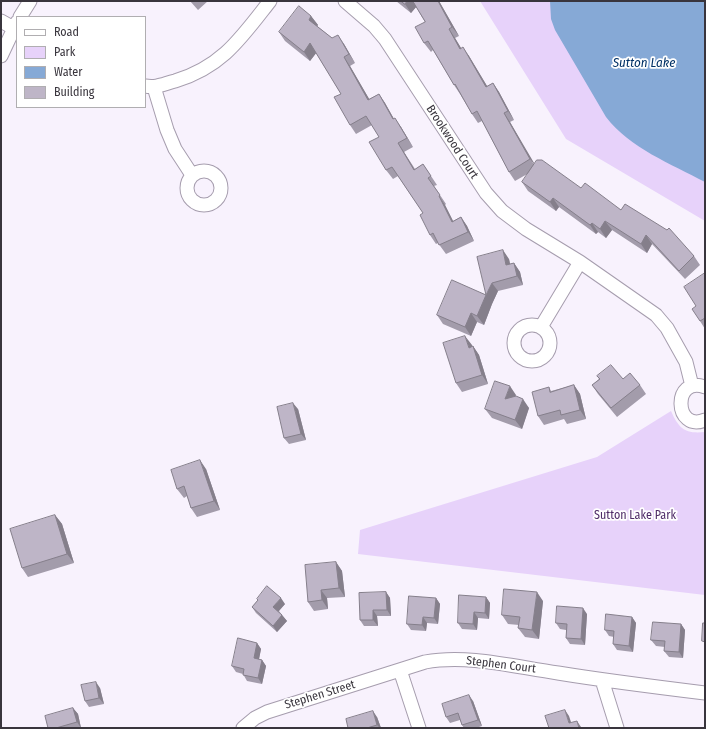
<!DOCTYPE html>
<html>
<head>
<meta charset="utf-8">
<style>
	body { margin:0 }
	#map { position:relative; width:706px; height:729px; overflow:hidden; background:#f8f2fd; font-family:"Fira Sans Condensed",sans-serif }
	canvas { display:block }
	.frame { position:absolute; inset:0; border:2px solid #39353d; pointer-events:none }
	.legend { position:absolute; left:16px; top:16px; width:130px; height:92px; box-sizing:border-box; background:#fff; border:1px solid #b0aeb1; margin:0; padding:5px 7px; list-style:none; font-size:12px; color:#39353d }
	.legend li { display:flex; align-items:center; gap:8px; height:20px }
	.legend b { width:20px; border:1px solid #b0aeb1 }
</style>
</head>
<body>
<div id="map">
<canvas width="706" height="729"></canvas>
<div class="frame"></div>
<ul class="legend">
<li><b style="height:5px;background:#fff"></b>Road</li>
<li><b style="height:11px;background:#e7d2fa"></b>Park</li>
<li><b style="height:11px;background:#86a9d6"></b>Water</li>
<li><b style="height:11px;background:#beb5c7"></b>Building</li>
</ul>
</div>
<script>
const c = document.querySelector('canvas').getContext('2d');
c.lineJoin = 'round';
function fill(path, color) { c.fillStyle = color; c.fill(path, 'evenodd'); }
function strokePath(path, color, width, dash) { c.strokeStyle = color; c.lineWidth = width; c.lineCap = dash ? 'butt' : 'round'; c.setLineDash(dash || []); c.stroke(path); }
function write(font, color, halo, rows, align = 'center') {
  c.font = font + ' "Fira Sans Condensed",sans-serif'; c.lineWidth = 3.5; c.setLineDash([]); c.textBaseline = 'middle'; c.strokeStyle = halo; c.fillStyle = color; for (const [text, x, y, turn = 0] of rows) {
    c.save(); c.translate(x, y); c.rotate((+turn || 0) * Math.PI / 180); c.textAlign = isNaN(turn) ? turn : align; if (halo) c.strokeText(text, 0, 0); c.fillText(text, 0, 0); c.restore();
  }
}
const green = new Path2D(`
	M480,1h225v220l-139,-82z
	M671,411c8,18 14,23 34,21v163l-347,-41 2,-24 237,-73z`);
const water = new Path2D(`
	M550,1h155v181c-34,-18 -75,-34 -99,-65l-51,-87 -4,-11z`);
const street = new Path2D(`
	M345,1l29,25 11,13 101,154 16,18 24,18 54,33 76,53 11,13 19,34 6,24
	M20,17l10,-16
	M1,21l16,9
	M1,56l16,-34
	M145,86c12,2 18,-2 30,-5 47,-14 66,-43 95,-80
	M154,87l13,43 8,19 17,26
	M187 188a17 17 0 1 1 34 0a17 17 0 1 1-34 0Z
	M514 343a18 18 0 1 1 36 0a18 18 0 1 1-36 0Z
	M541,327l39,-65
	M705,387c-33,-12 -31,46 0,33
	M400,670l19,58
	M602,680l15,48
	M243,728l12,-10 12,-6 158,-50c43,-8 90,5 133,11 49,8 98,14 147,20`);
const wall = new Path2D(`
	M190,1h18l-10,9z
	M396,1h43l20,35 -4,2 6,10 8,8 18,30 6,-3 6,9 15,28 -4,2 24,43 47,23 40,22 73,46 6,9 -15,14 -33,-35 -5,9 -35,-23 -6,8 -8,-6 -2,2 -37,-27 -3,4 -28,-20 -6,-9 7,-9 -14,8 -6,-9 -27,-51 -4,2 -6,-9 -12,-20 -6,-9 -21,-35 -2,2 -7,-9 1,-21 -9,-15 -5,6z
	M311,16l7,9 -1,1 15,12 12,6 11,19 -5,3 19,33 10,-5 6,9 9,16 7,8 12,20 -9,5 11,17 8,-5 14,21 -3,1 12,18 -1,1 8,16 8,-4 6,9 7,15 -28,13 -8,-11 -2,1 -6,-9 -7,-22 -25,-37 -5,3 -7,-9 -7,-33 -7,-12 -16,9 -6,-9 -9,-31 -25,-41 -6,8 -25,-20 -6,-9z
	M477,257l32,2 1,5 4,-1 6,9 3,13 -25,6 -6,13z
	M705,273v56l-5,-8 -4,-15z
	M486,295l6,9 -8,21 -7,-3 -6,14 -28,-12 -6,-9z
	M472,345v2l1,-1 6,9 9,29 -26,8 -6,-9z
	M597,376l26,3 17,6 6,9 -29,23 -19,-23 -6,-9 7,-6z
	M574,385l6,9 6,25 -19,5 -3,-5 -20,6 -6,-9 11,-29 2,4z
	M516,395l-1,1 14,12 -7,21 -30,-11 -7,-9z
	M298,409l8,31 -17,4 -5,-6z
	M206,469l14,41 -23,7 -6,-9 -4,-12 -3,2 -7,-9z
	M55,515l7,9 12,39 -46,14 -6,-9z
	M336,562l6,9 3,26 -18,1 1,11 -14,2 -6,-9z
	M386,592l4,6 1,18h-14l1,10h-14l-4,-6z
	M486,597l4,6 -1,16 -11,-1 -1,12 -15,-1 -4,-6z
	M436,598l4,6 -2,20 -11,-1 -1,8 -15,-1 -4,-6z
	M257,599l28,5 -6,7 3,4 5,6 -10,11 -21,-19 -4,-6 6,-7z
	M543,601l-4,38 -14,-2 -7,-9 1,-3 -11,-1 -6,-9z
	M587,614l-2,31 -15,-1 -4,-6v-8l-6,-1 -4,-6z
	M632,617l4,6 -3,29 -16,-2 -4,-6 1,-7 -5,-1 -4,-6z
	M681,624l4,6 -2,28 -14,-1 -5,-6 1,-4 -9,-1 -5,-6z
	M257,643l4,6 -2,10 3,1 4,6 -4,18 -15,-3 -4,-7 -7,-2 -4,-6z
	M100,688l4,16 -15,3 -4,-6z
	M473,701l9,25 -6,2h-12l-2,-3 -2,-5 -10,3 -4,-6z
	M73,708l5,6 3,14h-33z
	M377,717l4,11h-33z`);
const shadedWall = new Path2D(`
	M407,1h6l4,5 -6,7 -6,-9z
	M438,1h1l20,35 -7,-9z
	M311,16l7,9 -3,4 -6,-9z
	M449,29l6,9 12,20 -7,-9z
	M338,35l6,9 11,19 -6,-9z
	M310,43l7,9 -7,9 -6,-9z
	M463,47l6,9 24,40 -7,-9z
	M344,57l6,9 25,43 -7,-9z
	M493,83l6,9 15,28 -6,-9z
	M379,94l6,9 14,25 -6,-9z
	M504,113l6,9 27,46 -7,-9z
	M395,118l6,9 12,20 -6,-9z
	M398,143l6,9 16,27 -6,-9z
	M439,196l6,9 13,26 -6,-9z
	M553,198l6,9 -3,4 -6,-9z
	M461,217l6,9 7,15 -6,-9z
	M605,221l7,9 -6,8 -6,-9z
	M592,223l6,9 -2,2 -6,-9z
	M646,235l6,9 -5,9 -6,-9z
	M503,250l6,9 3,15 -6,-9z
	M514,263l6,9 3,13 -6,-9z
	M492,283l6,8 -6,13 -6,-9z
	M486,295l6,9 -8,21 -7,-9z
	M471,313l6,9 -6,14 -6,-9z
	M465,336l7,9 3,12 -6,-9z
	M473,346l6,9 9,29 -6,-9z
	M574,385l6,9 6,25 -6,-9z
	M510,386l6,9 -5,13 -6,-9z
	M523,399l6,9 -7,21 -7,-9z
	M293,403l5,6 8,31 -5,-6z
	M200,460l6,9 14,41 -6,-9z
	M55,515l7,9 12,39 -7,-9z
	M336,562l6,9 3,26 -6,-9z
	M321,590l6,8 1,11 -6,-9z
	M386,592l4,6 1,18 -4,-6z
	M537,592l6,9 -4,38 -7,-9z
	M486,597l4,6 -1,16 -4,-6z
	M281,598l4,6 -8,9 -4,-6z
	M436,598l4,6 -2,20 -4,-6z
	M583,608l4,6 -2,31 -4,-6z
	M373,610l4,6 1,10 -5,-6z
	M474,612l4,6 -1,12 -4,-6z
	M282,615l5,6 -10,11 -4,-6z
	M423,617l4,6 -1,8 -4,-6z
	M632,617l4,6 -3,29 -4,-6z
	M681,624l4,6 -2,28 -4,-6z
	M257,643l4,6 -3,15 -4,-6z
	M262,660l4,6 -4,18 -4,-6z
	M96,682l4,6 4,16 -5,-6z
	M469,695l4,6 9,25 -4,-6z
	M73,708l5,6 3,14 -4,-6z
	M565,710l4,6 4,12 -4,-5z
	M373,711l4,6 4,11h-1l-3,-3z
	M577,721l4,6v1h-2z`);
const building = new Path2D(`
	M401,1h6l-2,3z
	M413,1h25l14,26 -3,2 11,20 3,-2 23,40 7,-4 15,28 -4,2 26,46 -21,13 -32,-61 -5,3 -17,-30 -1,1 -26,-44 -4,2 -9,-16 10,-5z
	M299,6l12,10 -2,4 23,18 6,-3 11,19 -5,3 24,43 11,-6 14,25 2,-1 12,20 -9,5 16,27 9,-6 8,12 -3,2 12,17 -1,1 13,26 9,-5 7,15 -29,13 -6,-12 -3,2 -10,-20 3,-2 -31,-46 -6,3 -17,-28 10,-5 -13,-21 -16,9 -16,-28 7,-3 -31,-51 -6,9 -25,-20z
	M537,160h5l39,28 4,-5 36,27 4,-6 42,26 2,-2 25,28 -15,15 -33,-36 -5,9 -36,-23 -5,8 -8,-6 -2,2 -37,-27 -3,4 -28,-20z
	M503,250l3,15 8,-2 3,13 -25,7 -6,12 -9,-38z
	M705,273v45l-5,3 -8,-12 4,-3 -12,-19z
	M452,280l34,15 -9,21 -6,-3 -6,14 -28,-12z
	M465,336l4,12 4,-2 9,29 -26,8 -13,-40z
	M611,365l12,14 7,-6 10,12 -29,23 -19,-23 8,-6 -3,-3z
	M495,381l15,5 -5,13 11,-3 7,3 -8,21 -30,-11z
	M574,385l6,25 -19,5 -1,-5 -22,6 -6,-24 17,-5 1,5z
	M293,403l8,31 -17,4 -7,-31z
	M200,460l14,41 -23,7 -7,-22 -7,3 -6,-19z
	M55,515l12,39 -45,14 -12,-39z
	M336,562l3,26 -18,2 1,10 -14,2 -3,-37z
	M267,586l14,12 -8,9 9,8 -9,11 -21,-19 6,-7 -1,-1z
	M504,589l33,3 -5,38 -14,-2 2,-11 -18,-2z
	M386,592l1,18h-14v10h-13l-1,-27z
	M459,595l27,2 -1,16 -11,-1 -1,12 -15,-1z
	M409,596l27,2 -2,20 -11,-1 -1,8 -15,-1z
	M557,606l26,2 -2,31 -15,-1 1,-14 -11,-1z
	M606,614l26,3 -3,29 -16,-2 1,-13 -9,-1z
	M653,622l28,2 -2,28 -15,-1 1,-10 -14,-1z
	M703,623h2v19l-3,-1z
	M238,638l19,5 -3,15 8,2 -4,18 -15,-3 1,-6 -12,-3z
	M96,682l3,16 -14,3 -4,-16z
	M469,695l9,25 -16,5 -4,-12 -12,4 -4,-13z
	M73,708l4,14 -21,6h-8l-3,-12z
	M565,710l4,13 8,-2 2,7h-30l-4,-12z
	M373,711l4,14 -10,3h-19l-2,-9z`);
const streetNames = [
	["Brookwood Court",452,142,57],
	["Stephen Court",501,665,7],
	["Stephen Street",320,695,-17]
];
const parkNames = [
	["Sutton Lake Park",635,516]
];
const waterNames = [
	["Sutton Lake",644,63]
];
fill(green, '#e7d2fa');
fill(water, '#86a9d6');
strokePath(street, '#a69dae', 15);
strokePath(street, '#fff', 13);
fill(wall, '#a39cab');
fill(shadedWall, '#857f8b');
fill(building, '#beb5c7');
strokePath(building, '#857f8b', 1);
write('12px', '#39353d', '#fff', streetNames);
write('12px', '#4f2c68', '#fff', parkNames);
write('italic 13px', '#003065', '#fff', waterNames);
</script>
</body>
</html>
